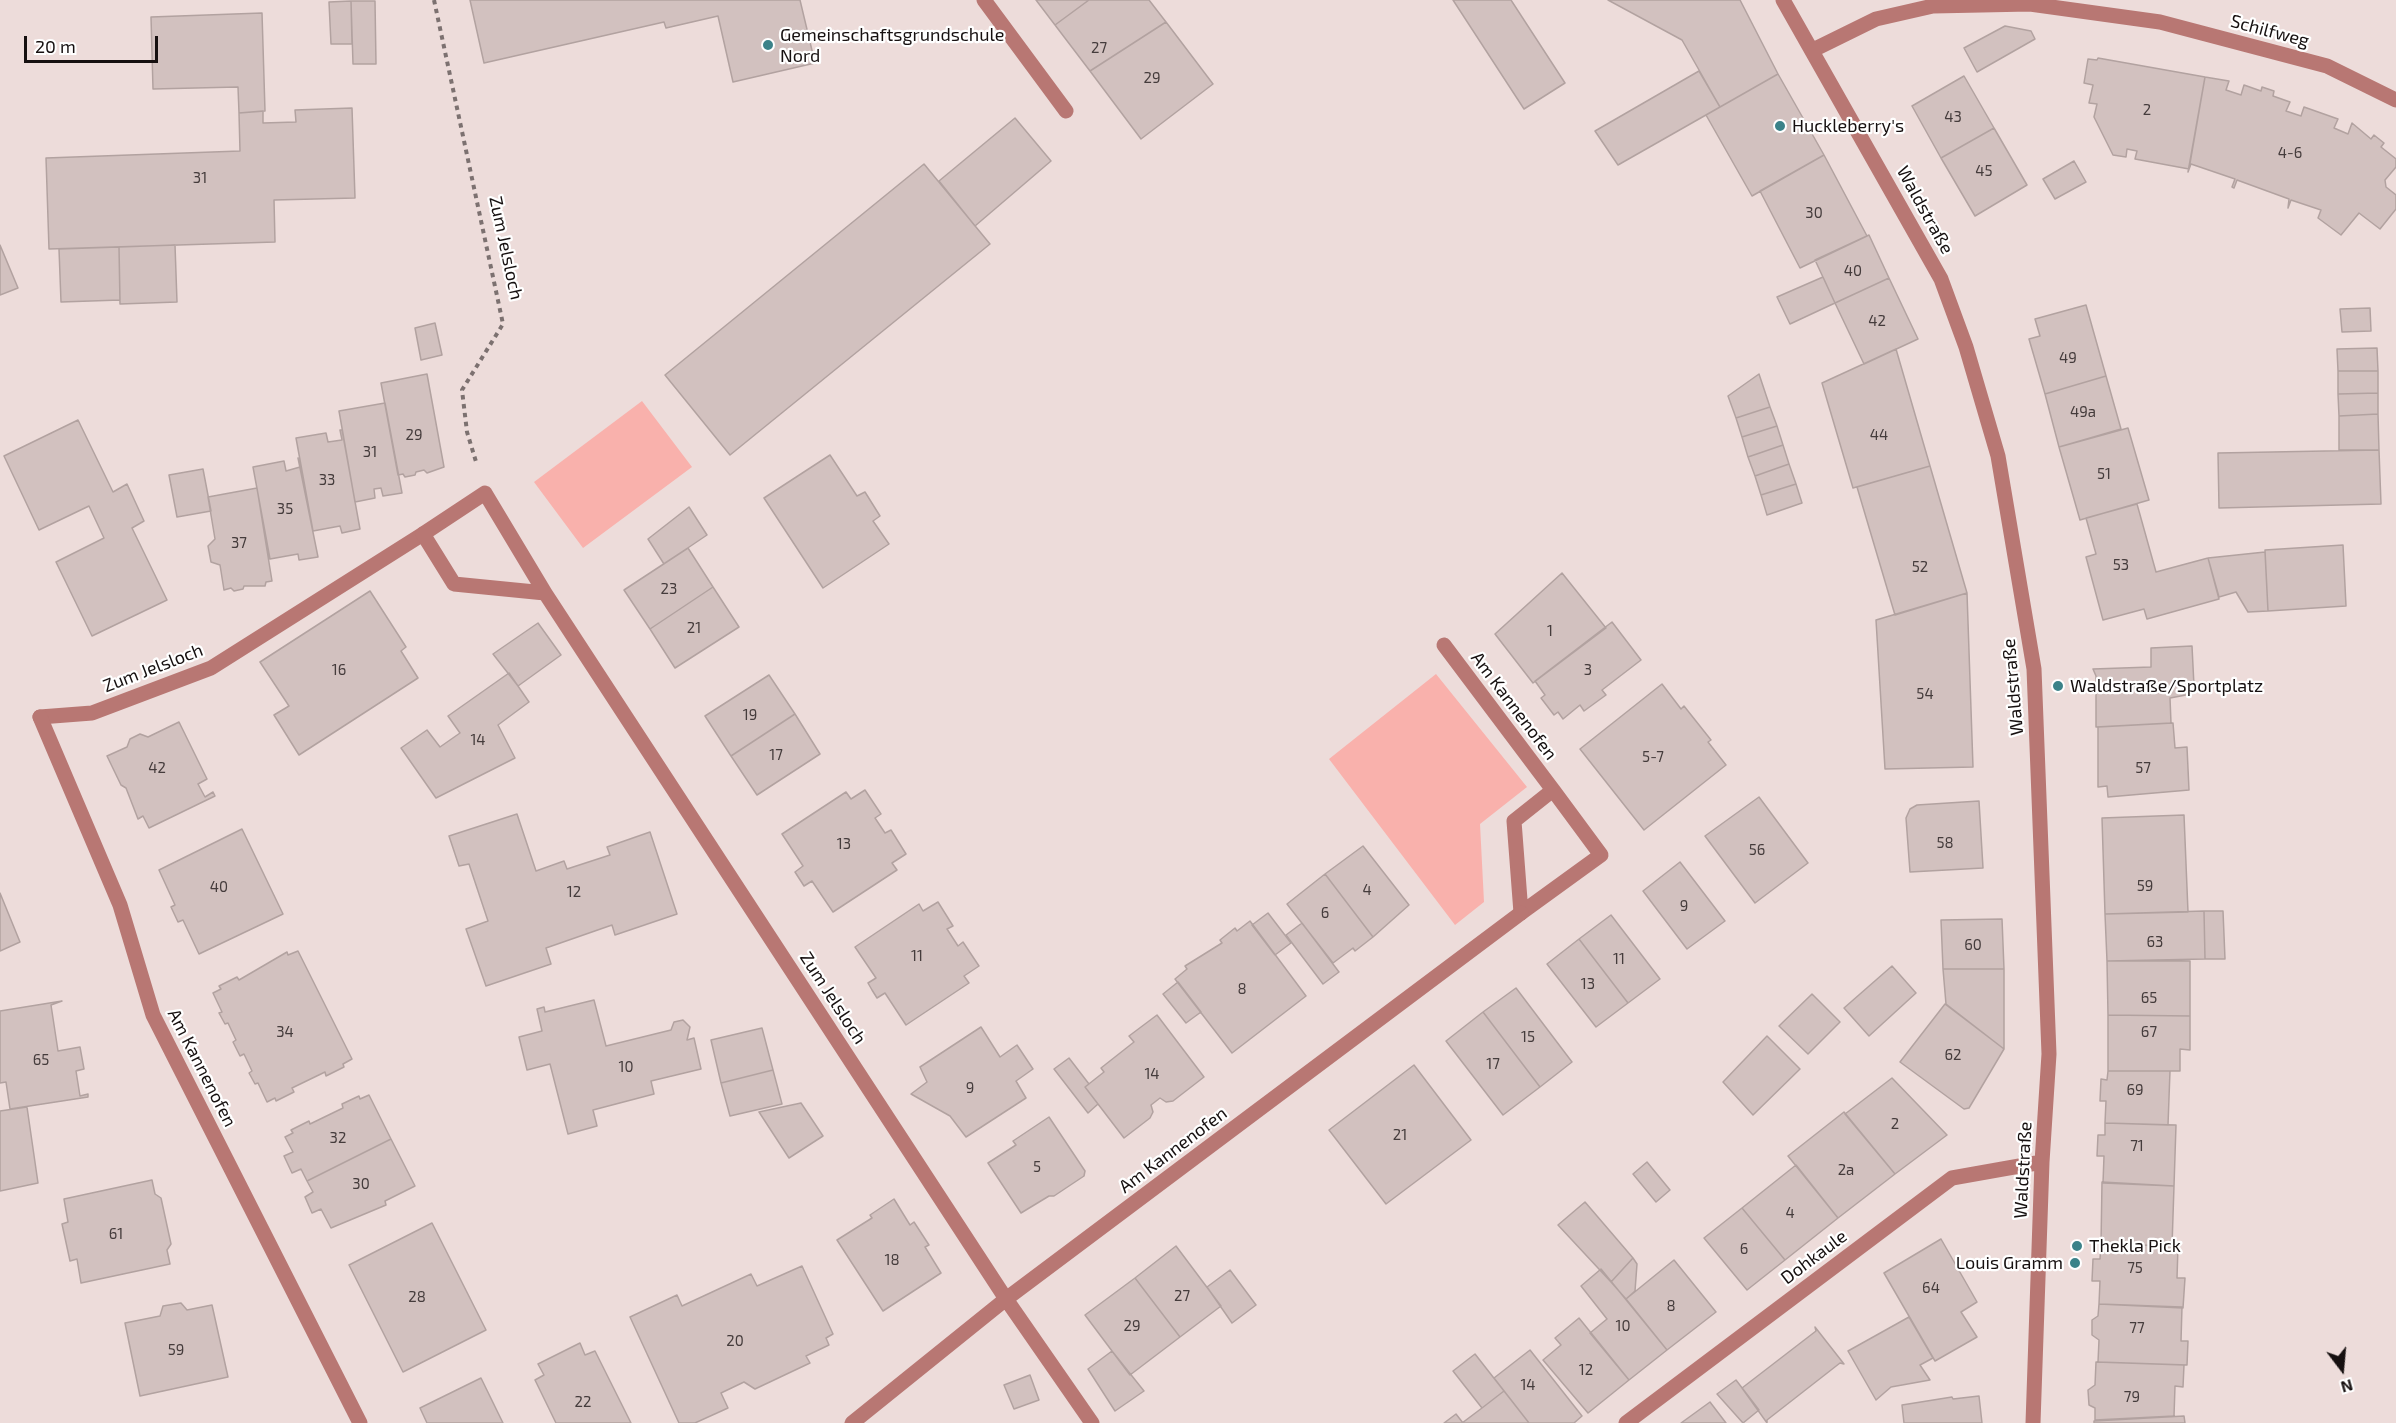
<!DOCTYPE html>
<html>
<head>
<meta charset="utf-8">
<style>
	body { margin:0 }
	#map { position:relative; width:2396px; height:1423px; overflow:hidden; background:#eddcda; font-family:"Exo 2",sans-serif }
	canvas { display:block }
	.north { position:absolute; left:2312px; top:1339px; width:60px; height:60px; -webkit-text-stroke:4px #fff; paint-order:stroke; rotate:164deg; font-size:16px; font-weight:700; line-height:24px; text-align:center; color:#161010 }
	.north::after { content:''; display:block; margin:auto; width:21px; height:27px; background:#161010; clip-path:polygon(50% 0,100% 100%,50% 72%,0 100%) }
	.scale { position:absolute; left:24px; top:36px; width:134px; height:27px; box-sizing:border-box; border:3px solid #161010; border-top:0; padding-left:8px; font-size:18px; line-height:21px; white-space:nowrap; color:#161010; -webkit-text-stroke:4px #fff; paint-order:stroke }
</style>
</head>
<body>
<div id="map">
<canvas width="2396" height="1423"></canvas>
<div class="north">N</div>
<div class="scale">20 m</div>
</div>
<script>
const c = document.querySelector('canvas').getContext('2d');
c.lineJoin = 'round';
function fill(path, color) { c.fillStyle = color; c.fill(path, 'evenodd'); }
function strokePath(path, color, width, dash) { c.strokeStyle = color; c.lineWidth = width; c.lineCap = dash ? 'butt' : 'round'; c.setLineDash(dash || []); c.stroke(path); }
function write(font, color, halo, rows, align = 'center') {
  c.font = font + ' "Exo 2",sans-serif'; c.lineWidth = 4.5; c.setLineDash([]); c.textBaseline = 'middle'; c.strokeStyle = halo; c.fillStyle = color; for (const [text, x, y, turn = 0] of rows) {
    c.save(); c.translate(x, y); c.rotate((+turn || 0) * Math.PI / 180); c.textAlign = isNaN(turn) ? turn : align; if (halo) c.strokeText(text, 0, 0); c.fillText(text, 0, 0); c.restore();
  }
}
const green = new Path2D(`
	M642,401l50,66 -109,81 -49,-66z
	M1436,674l91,113 -47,37 4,78 -29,23 -126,-166z`);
const building = new Path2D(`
	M470,0h330l15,63 -82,19 -15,-66 -52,12 -2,-6 -180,41z
	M1036,0h53l-34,25z
	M1089,0h60l17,22 -76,49 -35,-46z
	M1453,0h58l54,83 -41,26z
	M1608,0h132l38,74 -58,33 -38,-67z
	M351,1h24l1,63h-23z
	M351,1l1,43h-21l-2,-42z
	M262,13l3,98 -26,2 -1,-26 -85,2 -2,-72z
	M1166,22l47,62 -72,55 -51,-68z
	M2005,26l26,5 4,8 -58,33 -13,-24z
	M2098,58l107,19 -16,92 -54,-10 2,-8 -10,-2 -1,8 -13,-2 -19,-38 3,-13 -8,-1 4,-18 -9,-2 4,-24 9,1z
	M1699,71l21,36 -102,58 -23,-34z
	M1778,74l46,81 -72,41 -46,-81z
	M1964,76l30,52 -53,30 -29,-52z
	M2205,77l24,4 -3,9 15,5 3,-10 17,6 1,-4 12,4 -1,5 17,6 -4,9 15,5 3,-9 34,12 -4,9 14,6 4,-11 19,16 3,-4 10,8 -3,4 15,12v8l-11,13 1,7 10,8v14l-16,20 -21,-16 -18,22 -23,-17 3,-8 -30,-10 -3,8 1,-9 -52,-19 -3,8 -2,-1 3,-8 -44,-15 -3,8z
	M352,108l3,90 -81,2 1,42 -226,7 -3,-91 194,-7 -1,-38 24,-2v12l33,-1 -1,-12z
	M1015,118l36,43 -76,65 -36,-45z
	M1994,128l33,57 -52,31 -34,-58z
	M1824,155l43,81 -67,32 -40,-77z
	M2074,161l12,21 -31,17 -12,-20z
	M924,164l66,80 -260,211 -65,-80z
	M1869,235l20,43 -54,25 -20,-43z
	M0,245l18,43 -18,7z
	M175,245l2,57 -57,2 -1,-57z
	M119,247l1,53 -59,2 -2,-53z
	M1823,277l12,26 -45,21 -13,-27z
	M1889,278l29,61 -54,25 -29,-61z
	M2086,305l20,71 -61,18 -16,-55 11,-3 -5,-17z
	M2370,308l1,23 -29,1 -2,-23z
	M435,323l7,32 -21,5 -6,-32z
	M2377,348l1,23h-40l-1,-22z
	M1896,349l34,117 -77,22 -31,-105z
	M2338,371h40v22l-40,1z
	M427,374l17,93 -17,6 -3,-3 -8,2 -1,3 -10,2 -2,-3 -5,1 -17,-92z
	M1759,374l11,33 -34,11 -8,-22z
	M2106,376l15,53 -62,18 -14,-53z
	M2378,393v21l-39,2 -1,-22z
	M385,403l17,90 -19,3 -2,-8 -7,1 1,9 -20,4 -16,-91z
	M1770,407l7,19 -35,11 -6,-19z
	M2378,414l1,36h-40v-34z
	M78,420l35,72 14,-8 17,37 -12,7 35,72 -75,36 -36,-74 48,-24 -15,-32 -50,24 -35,-74z
	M1777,426l6,19 -35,12 -6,-20z
	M2128,428l21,72 -69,20 -21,-73z
	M340,430h2l18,99 -18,4 -2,-7 -27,5 -17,-93 30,-5 2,9 14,-2z
	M1783,445l6,19 -34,12 -7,-19z
	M2379,450l2,54 -162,4 -1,-55z
	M830,455l27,41 8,-4 15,24 -7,5 16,23 -66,44 -59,-90z
	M298,458l20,99 -19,3 -1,-6 -28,5 -17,-92 31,-6 2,10 14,-4z
	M1789,464l7,20 -35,11 -6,-19z
	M1930,466l37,127 -72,22 -38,-128z
	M203,469l8,42 -34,6 -8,-42z
	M1796,484l6,19 -35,12 -6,-20z
	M257,488l15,93 -6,1 -1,4h-21l-1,3 -9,2 -3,-3 -7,2 -4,-25 -9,-3 -3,-16 7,-7 -7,-42z
	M2137,504l19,68 52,-14 11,41 -72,20 -3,-10 -41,11 -17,-63 10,-3 -10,-36z
	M689,507l18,28 -43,29 -16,-25z
	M2343,545l3,61 -78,5 -3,-61z
	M688,548l25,39 -63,42 -26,-39z
	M2265,552l3,59 -20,1 -12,-20 -17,5 -11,-39z
	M1562,573l44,55 -73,55 -38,-49z
	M713,587l26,40 -64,41 -25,-39z
	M370,591l36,56 -5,4 17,27 -119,77 -25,-40 15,-9 -29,-44z
	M1967,593l6,174 -88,2 -9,-149z
	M1612,622l29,38 -39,30 4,5 -22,16 -4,-6 -17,14 -5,-7 -4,3 -13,-17 4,-3 -10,-14z
	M538,623l23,32 -43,31 -25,-32z
	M2192,646l2,40 -8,1v8l-16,3 1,25 -75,4v-51l-3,-7 58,-2v-19z
	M509,673l20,29 -31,23 17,33 -79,40 -35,-50 26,-18 13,17 20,-14 -12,-17z
	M769,675l26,39 -64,42 -26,-40z
	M1662,684l19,25 3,-3 27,34 -3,2 18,23 -82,65 -64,-81z
	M795,714l25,40 -63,41 -26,-39z
	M179,722l28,57 -9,5 7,13 8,-5 2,4 -66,32 -6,-12 -5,3 -12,-31 -5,-3 -14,-29 20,-9 3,-8 10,-5 8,3z
	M2173,723l2,25 12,-1 2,43 -81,7 -1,-11 -9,1v-60z
	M865,790l16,24 -6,4 10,15 6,-3 15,24 -14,9 5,7 -64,42 -21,-31 -8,5 -9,-14 8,-6 -21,-32 64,-42 5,7z
	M1759,797l49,66 -53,40 -50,-67z
	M1979,801l4,67 -73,4 -4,-54 4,-9 7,-4z
	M517,814l19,57 28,-10 3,8 43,-14 -3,-8 43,-15 27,82 -62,21 -3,-10 -66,23 5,16 -65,22 -20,-57 22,-8 -19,-57 -10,2 -10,-30z
	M2184,815l4,97 -83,2 -3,-96z
	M242,829l41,85 -84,40 -16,-34 -5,2 -7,-15 4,-2 -16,-35z
	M1363,846l46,59 -36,32 -48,-63z
	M1680,862l45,59 -38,28 -44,-58z
	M1325,874l48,63 -18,14 -2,-3 -20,15 -46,-59z
	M0,893l20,49 -20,9z
	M938,902l15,24 -6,3 11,17 5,-4 16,24 -15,10 5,7 -63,42 -21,-32 -8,5 -5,-8 -4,-7 8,-5 -21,-31 64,-43 4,7z
	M2204,911l1,48 -98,2 -2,-47z
	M2204,911h19l2,48h-20z
	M1268,913l23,30 -16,12 -23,-30z
	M1611,915l49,64 -32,24 -49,-64z
	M2002,919l2,50h-61l-2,-49z
	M1250,921l56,75 -74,57 -57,-74 12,-10 -2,-3 37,-23 -2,-3 15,-12 2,3z
	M1302,923l37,49 -16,12 -37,-49z
	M1579,939l49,64 -32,24 -49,-63z
	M298,951l54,108 -9,5 1,3 -18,9 -1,-4 -33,16 2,4 -18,9 -1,-3 -8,4 -9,-19 -3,1 -6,-11 3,-2 -8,-17 -4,2 -7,-14 3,-2 -8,-17 -3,1 -6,-11 3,-1 -9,-19 8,-4 -2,-3 18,-9 2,3 48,-28 1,3z
	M2107,961h83v55l-82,-1z
	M1892,966l24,27 -47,43 -25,-28z
	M1943,969h61v80l-58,-45z
	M1178,982l23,30 -15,11 -23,-29z
	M1516,988l56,74 -32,25 -57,-75z
	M1812,994l28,28 -32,32 -29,-28z
	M594,1000l12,46 65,-16 3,-8 9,-2 7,7 -3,13 7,-2 7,31 -50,12 3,13 -61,16 4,16 -29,8 -18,-70 -23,6 -8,-33 23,-6 -5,-22 7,-2 1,5z
	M62,1001l-11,4 7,46 22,-4 4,22 -8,2 4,25 8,-2v3l-78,12 -4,-27 -6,1v-72z
	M1945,1004l59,45 -35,59 -5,1 -64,-47z
	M1483,1012l57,75 -37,28 -57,-74z
	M1157,1015l47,62 -31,24 -7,1 -6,-4 -9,7 2,7 -3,6 -26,20 -39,-51 19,-15 -3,-4 33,-26 -5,-6z
	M2108,1015l82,1v34l-10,-1v22h-72z
	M981,1027l19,30 17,-12 16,24 -17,12 10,17 -60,39 -16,-21 -39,-22 16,-12 -7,-15z
	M762,1028l11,42 -52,13 -10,-43z
	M1767,1036l33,33 -47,46 -30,-33z
	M1069,1058l20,26 -4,3 13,17 -10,9 -34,-44z
	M1414,1065l57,75 -85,64 -57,-74z
	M773,1070l9,34 -52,12 -9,-33z
	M2108,1071h62l-2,54 -63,-2 1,-22h-6l1,-22 6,1z
	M1892,1078l55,57 -52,39 -50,-60z
	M369,1095l22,44 -84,42 -6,-12 -9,4 -8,-17 9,-4 -8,-15 8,-4 -2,-3 18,-9 1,3 33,-16 -1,-4 17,-8 1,3z
	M801,1103l22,33 -34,22 -30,-46z
	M27,1107l11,76 -38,8v-80z
	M1844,1112l51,62 -57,44 -50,-62z
	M1049,1117l36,54 -1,5 -30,20h-5l-28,17 -33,-50 28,-18 -3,-4z
	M2105,1123l71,2 -2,61 -71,-3 1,-27h-7l1,-21h7z
	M391,1139l24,47 -30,15 1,4 -55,23 -10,-19 -9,4 -7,-16 8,-5 -6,-11z
	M1647,1162l23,28 -14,12 -23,-28z
	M1796,1165l42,53 -53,42 -43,-52z
	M152,1180l3,14 6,4 10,46 -4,6 3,14 -89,19 -4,-24 -7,2 -8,-37 6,-2 -4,-23z
	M2102,1182l72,4 -2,60 -71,-2z
	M894,1199l16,26 4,-3 15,23 -4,2 16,26 -58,38 -46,-71 35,-22 -2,-3z
	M1585,1202l48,56 -22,24 -53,-57z
	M1742,1208l43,52 -38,30 -43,-52z
	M432,1223l54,107 -83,42 -54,-107z
	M1941,1239l36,63 -16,10 16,25 -42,24 -51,-88z
	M2101,1244l77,2 -1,32h8l-2,30 -84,-4 1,-23h-8l1,-22h7z
	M1176,1246l45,60 -41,31 -45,-59z
	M1633,1258l4,6 -2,27 -9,8 -15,-17z
	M1674,1260l42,52 -49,38 -41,-51z
	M802,1266l31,68 -7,4 3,7 -23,11 4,7 -55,26 -11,-7 -23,11 7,15 -33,15h-16l-49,-106 47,-22 5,11 69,-32 6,12z
	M1601,1269l66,81 -38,30 -39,-47 17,-14 -26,-33z
	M1230,1270l26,35 -24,18 -25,-36z
	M1135,1278l45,59 -50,38 -45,-60z
	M181,1303l6,7 25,-5 16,72 -88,19 -15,-73 35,-7 3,-10z
	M2099,1304l83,3 -1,34h7l-1,24 -89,-3 1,-22 -7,-5v-15l6,-4z
	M1909,1317l24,41 -13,7 10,15 -39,7 -15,13 -28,-49z
	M1579,1318l50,62 -41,33 -45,-53 18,-15 -6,-7z
	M1815,1327l29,37 -4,-1 -73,57v3l-25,-35 74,-57z
	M580,1343l5,12 10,-4 36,72h-75l-21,-43 9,-5 -6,-11z
	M1530,1350l52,66 -8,7h-45l-35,-45z
	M1112,1351l32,40 -29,20 -27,-42z
	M1475,1354l29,37 -22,17 -29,-37z
	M2096,1362l88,3 -1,22 -8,-1 -1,30 -79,4v-12l-6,-3 -1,-15 7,-5z
	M1030,1375l9,25 -25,9 -10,-24z
	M481,1378l22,45h-76l-7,-15z
	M1736,1380l23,30 -16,13 -26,-29z
	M1504,1391l25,32h-67l20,-15z
	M1979,1396l3,27h-78l-2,-18 50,-8 1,2z
	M1710,1402l16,21h-45z
	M1456,1414l7,9h-19z
	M2184,1416l1,7h-91v-2z`);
const path = new Path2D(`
	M434,0l69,324 -41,66 5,42 10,33`);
const lane = new Path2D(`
	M1444,645l109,145 -39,31 7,92
	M40,717l52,-4 119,-45 212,-134
	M1521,913l80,-58 -48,-65`);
const street = new Path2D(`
	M984,0l82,111
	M1783,0l158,279 25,68 32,109 36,213 15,385 -7,108 -9,261
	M1813,50l63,-31 57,-13 97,-2 130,18 167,44 69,34
	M485,493l60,100 -91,-9 -31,-50z
	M545,593l461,706 86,124
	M40,717l80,188 33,110 207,408
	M852,1423l154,-124 515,-386
	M1626,1423l326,-245 90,-16`);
const markers = [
	[768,45,6,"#3b8289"],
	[1780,126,6,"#3b8289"],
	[2058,686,6,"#3b8289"],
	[2077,1246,6,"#3b8289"],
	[2075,1263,6,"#3b8289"]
];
const numberNames = [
	["27",1099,48],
	["29",1152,78],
	["2",2147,110],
	["43",1953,117],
	["4-6",2290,153],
	["45",1984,171],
	["31",200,178],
	["30",1814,213],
	["40",1853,271],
	["42",1877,321],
	["49",2068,358],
	["49a",2083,412],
	["29",414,435],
	["44",1879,435],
	["31",370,452],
	["51",2104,474],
	["33",327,480],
	["35",285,509],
	["37",239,543],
	["53",2121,565],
	["52",1920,567],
	["23",669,589],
	["21",694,628],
	["1",1550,631],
	["16",339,670],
	["3",1588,670],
	["54",1925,694],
	["19",750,715],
	["14",478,740],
	["17",776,755],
	["5-7",1653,757],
	["42",157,768],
	["57",2143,768],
	["58",1945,843],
	["13",844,844],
	["56",1757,850],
	["59",2145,886],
	["40",219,887],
	["4",1367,890],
	["12",574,892],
	["9",1684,906],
	["6",1325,913],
	["63",2155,942],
	["60",1973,945],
	["11",917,956],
	["11",1619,959],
	["13",1588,984],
	["8",1242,989],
	["65",2149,998],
	["34",285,1032],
	["67",2149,1032],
	["15",1528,1037],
	["62",1953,1055],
	["65",41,1060],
	["17",1493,1064],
	["10",626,1067],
	["14",1152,1074],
	["9",970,1088],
	["69",2135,1090],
	["2",1895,1124],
	["21",1400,1135],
	["32",338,1138],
	["71",2137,1146],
	["5",1037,1167],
	["2a",1846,1170],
	["30",361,1184],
	["4",1790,1213],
	["61",116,1234],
	["6",1744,1249],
	["18",892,1260],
	["75",2135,1268],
	["64",1931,1288],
	["27",1182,1296],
	["28",417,1297],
	["8",1671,1306],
	["29",1132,1326],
	["10",1623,1326],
	["77",2137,1328],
	["20",735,1341],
	["59",176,1350],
	["12",1586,1370],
	["14",1528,1385],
	["79",2132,1397],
	["22",583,1402]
];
const streetNames = [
	["Schilfweg",2270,31,15],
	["Waldstraße",1925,210,61],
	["Zum Jelsloch",506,248,78],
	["Zum Jelsloch",153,668,-21],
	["Waldstraße",2013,687,-95],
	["Am Kannenofen",1514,706,53],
	["Zum Jelsloch",833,998,57],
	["Am Kannenofen",202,1068,63],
	["Am Kannenofen",1173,1150,-37],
	["Waldstraße",2023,1170,-87],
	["Dohkaule",1814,1257,-37]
];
const poiNames = [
	["Gemeinschaftsgrundschule",780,35],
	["Nord",780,56],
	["Huckleberry's",1792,126],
	["Waldstraße/Sportplatz",2070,686],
	["Thekla Pick",2089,1246],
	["Louis Gramm",2063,1263,"right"]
];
fill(green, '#f9b1ac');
fill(building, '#d2c1bf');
strokePath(building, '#b2a2a0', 1.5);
strokePath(path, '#7c7170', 4, [4.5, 4.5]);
strokePath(lane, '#b87773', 15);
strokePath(street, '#b87773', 15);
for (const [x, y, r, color] of markers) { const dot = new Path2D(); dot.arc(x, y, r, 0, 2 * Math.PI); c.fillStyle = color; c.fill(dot); strokePath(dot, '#fff', 2); }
write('15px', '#453c3c', null, numberNames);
write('18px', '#161010', '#fff', streetNames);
write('18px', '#161010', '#fff', poiNames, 'left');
</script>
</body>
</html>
